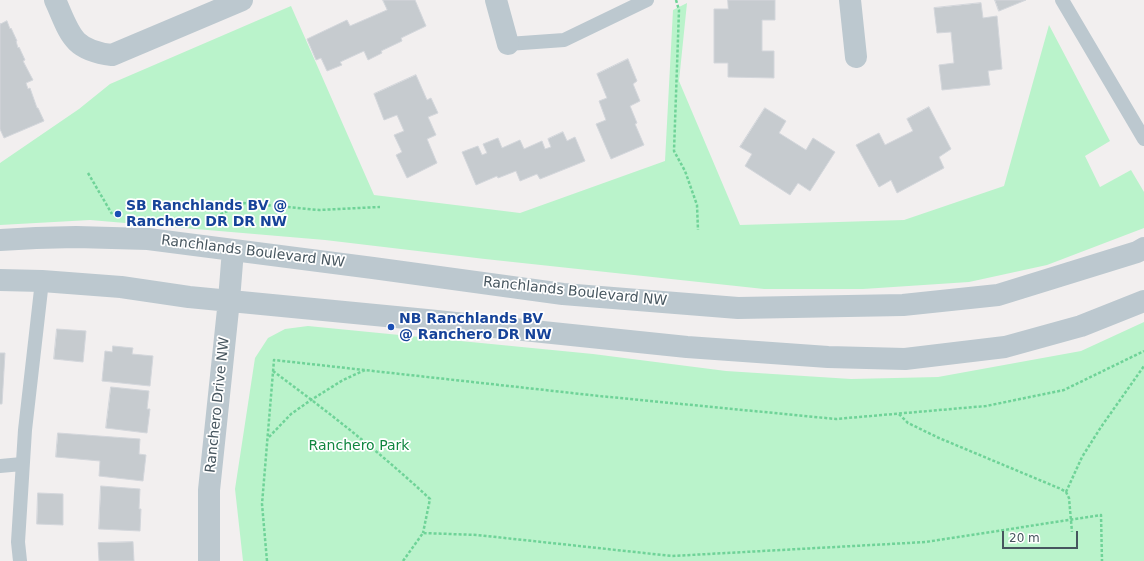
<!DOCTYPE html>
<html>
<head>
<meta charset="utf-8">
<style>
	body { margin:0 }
	#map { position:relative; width:1144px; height:561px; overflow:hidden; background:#f2efef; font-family:"DejaVu Sans",sans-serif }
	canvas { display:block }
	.scale { position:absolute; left:1002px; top:531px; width:76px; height:18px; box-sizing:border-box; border:2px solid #46555e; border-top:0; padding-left:5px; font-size:12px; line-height:14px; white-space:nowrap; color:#46555e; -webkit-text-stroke:3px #fff; paint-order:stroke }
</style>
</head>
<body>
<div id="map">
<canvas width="1144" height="561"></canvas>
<div class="scale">20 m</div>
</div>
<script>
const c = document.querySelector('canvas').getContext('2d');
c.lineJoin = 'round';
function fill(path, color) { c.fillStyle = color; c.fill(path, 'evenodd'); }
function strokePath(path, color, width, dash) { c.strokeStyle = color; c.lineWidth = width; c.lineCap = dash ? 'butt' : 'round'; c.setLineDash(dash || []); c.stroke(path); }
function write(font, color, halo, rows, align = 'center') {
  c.font = font + ' "DejaVu Sans",sans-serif'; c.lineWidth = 3.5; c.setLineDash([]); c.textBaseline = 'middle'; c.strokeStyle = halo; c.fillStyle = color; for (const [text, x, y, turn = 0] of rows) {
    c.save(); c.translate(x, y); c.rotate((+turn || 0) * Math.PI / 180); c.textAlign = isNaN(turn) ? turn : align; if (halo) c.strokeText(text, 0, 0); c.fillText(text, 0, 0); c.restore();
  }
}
const green = new Path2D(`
	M687,3l-8,78 61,144 164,-5 100,-34 45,-161 61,116 -25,15 15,31 31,-17 13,22v36l-97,37 -78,17 -106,7h-99l-279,-30 -160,-19 -235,-20 -90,5v-62l79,-54 31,-25 181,-78 83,189 146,18 145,-52 8,-151z
	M1144,322v239h-901l-8,-72 20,-131 13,-20 17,-9 23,-3 285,28 133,17 125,8 87,-2 143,-26z`);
const building = new Path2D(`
	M383,0h32l11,26 -25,12 1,3 -21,10 1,2 -14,7 -4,-9 -24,11 2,3 -15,6 -6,-13 -5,2 -9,-21 40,-19 3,6 37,-16z
	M728,0h47v20h-13v31h12v27l-46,-1v-14h-14v-54h14z
	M995,0h31l-27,11z
	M981,3l2,15 14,-2 5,53 -14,2 2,14 -48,5 -3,-25 15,-2 -3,-31 -14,1 -3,-25z
	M7,21l3,8 1,-1 6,13h-1l2,7 1,-1 6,13 -2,1 10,19 -7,3 2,6 2,-1 7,20h1l6,13 -40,17 -4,-9v-106v1z
	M628,59l9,22 -4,3 7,17 -10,5 7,17 -2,1 9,21 -33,14 -15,-35 10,-4 -7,-19 8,-3 -10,-24z
	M416,75l11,25 4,-2 7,15 -10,4 8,18 -9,4 10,24 -30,15 -11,-23 6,-3 -8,-17 10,-4 -7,-16 -13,5 -10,-26z
	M929,107l22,42 -12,8 5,11 -47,25 -6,-13 -12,7 -23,-42 23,-12 6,12 28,-14 -6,-12z
	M765,108l21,13 -7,12 27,17 7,-12 22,14 -25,39 -12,-8 -8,12 -45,-29 7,-12 -12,-7z
	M563,132l4,9 8,-4 10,24 -45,18 -3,-5 -17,7 -4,-10 -18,7 -1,-2 -21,9 -14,-33 16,-6 4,9 5,-2 -4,-9 15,-6 4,10 18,-8 4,9 18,-8 3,8 6,-2 -3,-8z
	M57,329l29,2 -3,31 -29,-3z
	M113,346l20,2 -1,6 21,2 -3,30 -48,-5 3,-30 7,1z
	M0,353h5l-3,51h-2z
	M111,387l38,4 -2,18h3l-3,24 -41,-5z
	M58,433l82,6 -1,15 7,1 -3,26 -44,-5 1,-15 -44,-4z
	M101,486l39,3 -1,20h2l-1,22 -41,-2z
	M38,493l25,1v31l-26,-1z
	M133,542l1,19h-35l-1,-18z`);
const path = new Path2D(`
	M676,0l3,10 -5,141 11,20 12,34 1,25
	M88,173l24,41
	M207,221l37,-18 75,7 61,-3
	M273,371c54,40 108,82 157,128l-7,34
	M899,414l9,9 31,15 122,51 5,3 3,6 3,34
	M269,437l22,-23 20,-14 32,-20 22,-10
	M1066,492l16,-35 19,-30 43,-61
	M267,561l-5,-57 12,-144 325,36 237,23 150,-13 78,-16 80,-39
	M403,561l20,-28 54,2 195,21 254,-14 175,-27 1,46`);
const service = new Path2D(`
	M1062,0l82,139
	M508,44l56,-4 83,-40
	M0,466l22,-2
	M20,561l-2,-19 7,-112 17,-149`);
const minor = new Path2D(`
	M55,0c15,33 16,50 57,55l130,-55
	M496,0l12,44
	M850,0l6,57`);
const tertiary = new Path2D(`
	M0,240l36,-2 40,-1 72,2 225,29 190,26 175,14 165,-3 95,-10 139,-43 7,-4
	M0,280l42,1 79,6 68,10 238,23 260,27 141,10 77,2 100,-12 76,-21 63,-25
	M209,561v-71l20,-190 4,-50`);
const markers = [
	[118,214,4,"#1a4fb4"],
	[391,327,4,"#1a4fb4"]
];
const transitNames = [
	["SB Ranchlands BV @",126,206],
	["Ranchero DR DR NW",126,222],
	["NB Ranchlands BV",399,319],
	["@ Ranchero DR NW",399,335]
];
const streetNames = [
	["Ranchlands Boulevard NW",253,252,7],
	["Ranchlands Boulevard NW",575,292,6],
	["Ranchero Drive NW",218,405,-84]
];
const parkNames = [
	["Ranchero Park",359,446]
];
fill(green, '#baf3cb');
fill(building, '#c6cbcf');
strokePath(building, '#d3d6db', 1);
strokePath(path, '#6fd398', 2.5, [3, 2]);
strokePath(service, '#bcc8cf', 14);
strokePath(minor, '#bcc8cf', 22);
strokePath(tertiary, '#bcc8cf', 22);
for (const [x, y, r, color] of markers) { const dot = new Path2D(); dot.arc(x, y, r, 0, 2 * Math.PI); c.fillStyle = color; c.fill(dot); strokePath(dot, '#fff', 1.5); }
write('bold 14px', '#164399', '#fff', transitNames, 'left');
write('14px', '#46555e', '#fff', streetNames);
write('14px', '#10863f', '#fff', parkNames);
</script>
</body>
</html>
